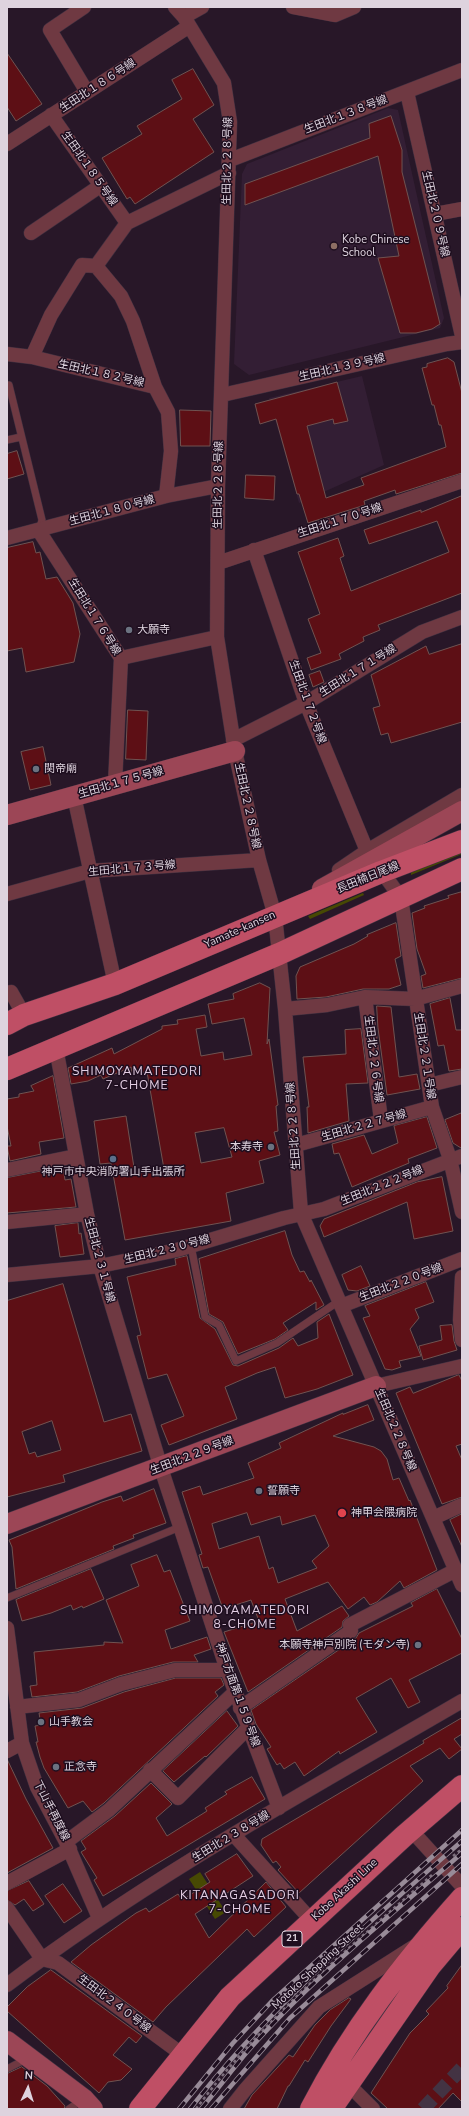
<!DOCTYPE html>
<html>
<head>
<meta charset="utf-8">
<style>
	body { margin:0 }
	#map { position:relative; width:469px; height:2116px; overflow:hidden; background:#281728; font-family:"Nunito Sans",sans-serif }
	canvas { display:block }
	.frame { position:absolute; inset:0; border:8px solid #ded3de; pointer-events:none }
	.north { position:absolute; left:8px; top:2068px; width:40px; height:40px; -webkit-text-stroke:3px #1e0e1f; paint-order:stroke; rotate:4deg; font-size:11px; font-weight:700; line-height:16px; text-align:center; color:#ded3de }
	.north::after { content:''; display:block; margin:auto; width:14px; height:18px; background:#ded3de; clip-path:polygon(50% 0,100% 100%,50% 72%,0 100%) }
</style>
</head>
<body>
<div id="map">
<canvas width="469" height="2116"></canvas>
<div class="frame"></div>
<div class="north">N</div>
</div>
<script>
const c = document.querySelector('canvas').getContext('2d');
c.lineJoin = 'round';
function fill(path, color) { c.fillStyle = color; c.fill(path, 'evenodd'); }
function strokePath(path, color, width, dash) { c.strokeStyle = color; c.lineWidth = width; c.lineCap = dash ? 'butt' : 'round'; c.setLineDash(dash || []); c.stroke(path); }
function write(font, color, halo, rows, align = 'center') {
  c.font = font + ' "Nunito Sans","Noto Sans JP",sans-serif'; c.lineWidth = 3; c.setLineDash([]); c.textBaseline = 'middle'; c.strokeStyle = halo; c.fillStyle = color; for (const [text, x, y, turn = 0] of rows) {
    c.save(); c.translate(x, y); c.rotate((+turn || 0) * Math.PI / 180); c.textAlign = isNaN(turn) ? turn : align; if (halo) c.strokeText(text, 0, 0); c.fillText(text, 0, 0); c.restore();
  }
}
const built = new Path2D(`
	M388,108l10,2 46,208 -4,10 -191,47 -15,-11 8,-190 5,-10z
	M362,376l22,89 -85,38 -30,-105z`);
const green = new Path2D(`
	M462,852v2l-51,21v-3z
	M363,893l1,2 -54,24 -2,-3z
	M200,1872l26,40 -11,7 -26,-40z`);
const building = new Path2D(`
	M7,53l35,51 -26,17 -9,-14z
	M193,69l21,36 -21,14 21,33 -79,52 -5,-7 -3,2 -25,-41 40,-24 -5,-8 45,-27 -10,-19z
	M391,116l11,34v22l38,152 -8,5 -16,4h-16l-22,-75 21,-2 -21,-100 -133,49v-21l125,-46 -1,-14z
	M448,358l6,4 8,31v80l-66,21 -1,-4 -31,11 1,4 -57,18 -9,-29h-2l-21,-75 -16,5 -5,-20 82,-22 11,39 -14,3 -1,-5 -26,7 19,72 38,-13 -3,-7 85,-31 -5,-22h-2l-5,-20h-2l-10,-37 5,-1v-3z
	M180,410l31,1 -1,35h-29z
	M17,451l7,23 -17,5v-25z
	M246,475l29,1 -1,24 -29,-2z
	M462,496v97l-84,32 2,5 -17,7 1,4 -25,13 2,5 -30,11 -4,-12 14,-5 -13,-34 12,-5 -22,-62 40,-14 6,18 -4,2 11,33 98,-39 -12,-31 -68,23 -5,-14 57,-20v2z
	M33,542l3,11 4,-1 6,27 11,-2 16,26 7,31 -6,28 -48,10 -4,-24 -15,3v-103z
	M462,644v78l-71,21 -3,-10 -7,2 -8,-27 7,-2 -9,-31 55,-29 3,8z
	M320,671l4,11 -11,5 -4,-12z
	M128,710l20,1 -2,49 -20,-1z
	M43,747l8,38 -21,5 -9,-38z
	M462,892v86l-39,10 -2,-12 5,-2 -9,-25 -5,-36 13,-5 -1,-2 25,-8 -1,-2z
	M396,923l5,33 -6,3 6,26 -12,4h-26l-37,8 -29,2 -1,-23 4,-9 54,-23 14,-8 -1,-1z
	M260,983l10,5 -3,56 2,-5 9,66 -2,1 2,25 -4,1 6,23 -21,6 5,22 -38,10 5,28 -106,19 -14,-77 -11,1 -6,-43 32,-5 9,58 29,-5 -17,-97 -15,1 -1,-6 -28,12 -2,-4 -13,6 -17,3 -3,-16 44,-20 2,6 48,-25v-3l16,-2 -1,-4 28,-5 2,12 -11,2 5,27 22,-4 1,8 28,-5 -8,-37 -32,6 -4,-20 26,-5 -1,-5zM224,1128l8,29 -31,6 -6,-30z
	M450,998l6,32h6v39l-13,2 -5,-26 -6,1 -8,-42z
	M377,1006l14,1 8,70 18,-3 3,15 -33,6 -9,-67z
	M361,1029l7,54 -22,1 3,37 -41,12 -1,-26h2l-6,-50 43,-3 -1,-24z
	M53,1076l11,62 -25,4 2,12 -31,7 -3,-15h4l-4,-20v-27l12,-2v-3l15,-3 -3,-5z
	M462,1113v35h-1l-8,-5 -8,-23z
	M427,1117l10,31 -29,11 1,4 -57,24 -13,-34 -5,1 -2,-10 32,-9 8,19 26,-11 -4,-17z
	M63,1167l2,13 6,-1 5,28 -69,6v-35z
	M442,1177l11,54 -39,8 -7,-37 -83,35 -4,-11 4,-7 93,-37z
	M78,1223l1,11 2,-1 3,21 -24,3 -5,-31z
	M285,1231l7,24 8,17 4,-1 6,11 1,-2 13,25 -8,5v-8l-33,21 5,7 -13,9 -37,15 -15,-32 -14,-8 -10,-55z
	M187,1256l13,62 15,11 18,36 5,1 41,-18 14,-10 5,8 20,-8 -1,-16 12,-8 24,61 -36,14 -32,9 -10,-31 -18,6 -32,14 12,32 -68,26 -8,-20 23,-9 -17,-42 -19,5 -11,-43 4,-1 -14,-58 49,-12 -1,-6z
	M361,1266l9,20 -13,5 -9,-1 -6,-15z
	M426,1282l8,20 -19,7 4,9 -9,11 11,27 -22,5 2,6 -9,3 -7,-1 -22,-51 7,-2 -5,-10z
	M63,1284l41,138 27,-8 11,37 -79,24 2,7 -58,15v-196zM52,1421l9,29 -24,7 -2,-5 -6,2 -7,-22z
	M452,1325l2,16 3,9 -34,10 -4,-14 23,-6 -2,-14z
	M459,1375l3,6v63l-6,2 6,14v37l-20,7 -46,-111 14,-6 3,6z
	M368,1405l6,15 -41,16 41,11 7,4 6,8 6,21 6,-2 10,23 1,-1 27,70 -33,18 -4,-7 -23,21 -7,3 -6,-8 -16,12 -20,-27 -43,17 12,32 45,-25 7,10 -6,5 -1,6 -94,65 -24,-60 35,-11 -8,-21 -28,9 -15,-42 -5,1 -4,-13 3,-1 -20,-62 18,-6 3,9 51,-17 -6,-15 33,-15 -2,-5 64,-30v1zM247,1513l4,12 29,-9 2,9 33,-10 14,31 -17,15 5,7 -39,15 -5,-16 -4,2 -10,-33 -40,13 -7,-25z
	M154,1489l12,34 -33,12 1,3 -21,8 1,3 -98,40 -4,-42 -3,-7 93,-38 19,-6 2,5z
	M462,1514v33l-12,-27z
	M157,1555l7,17 6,-2 20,51 -25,9 6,19 36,-12 4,12 -17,6 4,7h-25l-54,14 -42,16 -45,5 -2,-11 7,-1 -3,-33 70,-7v-3l19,1 -17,-43 33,-14 -8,-21z
	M91,1569l13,30 -21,9 -1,-2 -9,4 -2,-5 -20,8 -29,8 -6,-21z
	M437,1589l25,50v14l-53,27 11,22 -12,6 -17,-30 -35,20 21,34 -37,22 -1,-3 -35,25 -9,-14 -11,7 -4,-6 -3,2 -10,-16 4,-2 -15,-23 -5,-14 105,-72 3,-5 54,-27 -2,-3z
	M176,1678h45l3,7 -9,7 3,4 -114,107 -12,9 -9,-11 -15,7 -24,-40 -4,-11 -4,-15h2l-3,-16 6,-1 -2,-12 43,-5 42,-16z
	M227,1711l11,15 -32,31 -1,-1 -31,26 -11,-11z
	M462,1718v16l-8,5 8,10 -13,10 -9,-11 -30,18 13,15 -124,112 -21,-23 3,-3 -5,-6 -3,2 -12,-18 1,-6 142,-84 20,-12 -1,-2z
	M7,1759l19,40 27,49 -46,25z
	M252,1777l13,22 -162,97 -9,-16 3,-2 -16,-26 5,-3 -5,-8 34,-25 36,-33 21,21 -16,14 11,18 40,-25 -2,-3 22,-14 -2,-2z
	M237,1854l16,22 -58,38 14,24 57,-56 20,25 -32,30 -7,-8 -81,78 -13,15 -82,-60 20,-17 45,-32 10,-5 3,4 29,-18 4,6 28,-18 -5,-8z
	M29,1881l15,23 -11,7 -9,-12 -9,6 -8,-5v-9z
	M63,1884l19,27 -18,12 -19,-27z
	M462,1965v137l-9,-9 -15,16h-50l-17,-16 39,-60 19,-19 -3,-3 22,-23 -1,-2z
	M51,1970l91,66 -6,7 -7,-6 -16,18 19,14 -11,11 -13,2 -9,11 -92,-82v-4l20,-20z
	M349,1998l2,1 -20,27 -23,36 -3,-2 -16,26h-1l-11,23h-33l8,-14 37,-40 4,2 22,-32 15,-15z
	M22,2067l25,19 18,20 -1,3h-57v-35z`);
const streetTunnel = new Path2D(`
	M423,2109l39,-41`);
const path = new Path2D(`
	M453,1856l9,-7
	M196,2109c67,-90 153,-161 237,-235`);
const lane = new Path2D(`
	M9,385l33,135 -3,11
	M7,440l14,-3
	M191,1246l14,71 14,8 17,36 41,-18 62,-42
	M7,1598l173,-71
	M7,2069l19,-10
	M69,2109l13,-9`);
const street = new Path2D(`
	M84,7l-34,23 37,62
	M175,7l9,10 40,66 6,39 -12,364 -1,151 18,114 24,109 16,56 10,93 16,204 161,372
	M293,7l42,8 19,-8
	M184,17l18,-10
	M407,92l55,244
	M51,115l76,108
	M7,144l181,-117
	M230,160l232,-90
	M435,214l27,-5
	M31,233l69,-47
	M96,266l25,30 12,25 22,66 13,25 3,39 -5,45
	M7,354l25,3 123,30
	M32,357l19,-42 31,-50 14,1 31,-43 102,-50
	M222,395l225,-51 15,-2
	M39,531l82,127 -6,126
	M7,538l159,-42 52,-10
	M254,550l52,153 61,148 34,47 31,209 18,52 12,53
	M218,563l244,-82
	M121,658l96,-21
	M233,740l73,-37 116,-71 40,-15
	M74,796l41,188
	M339,870l28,-19 95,-56
	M7,894l83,-23 169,-11
	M7,993l4,-1 13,23
	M365,997l16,123
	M285,1009l42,-4 38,-8 50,2 47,-13
	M56,1048l31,166 13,52 61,202 66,202 52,138
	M429,1085l33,-8
	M296,1145l136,-38
	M7,1170l69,-14
	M7,1222l80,-8
	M7,1275l93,-9 77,-16 107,-32 40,-9 138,-53
	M462,1277l-2,43 2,20
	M341,1306l121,-47
	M376,1386l86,-20
	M433,1518l29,-13
	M7,1628l15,115 15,44 29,55 33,76
	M17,1707l62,-7 42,-16 54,-14h52
	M240,1708l111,-77 -1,-6 106,-55
	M7,1751l15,-8
	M150,1770l28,28 70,-70
	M411,1830l51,56
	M234,1835l78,86
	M66,1842l43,-32 126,-118
	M7,1883l63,-34
	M7,1908l35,51 16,4 125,92
	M7,1985c141,-107 302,-195 455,-284
	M347,2083l26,26
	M230,2109l15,-19 74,-83 96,-61`);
const secondary = new Path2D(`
	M7,815l228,-64
	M322,889l140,-78
	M7,1524l369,-138
	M7,2041l77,58 9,10`);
const primary = new Path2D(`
	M7,1024l17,-9 91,-31 266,-112 81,-31
	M7,1069l272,-115 183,-85
	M140,2109l90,-112 174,-161 58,-50
	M311,2109c40,-78 93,-146 151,-211
	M331,2109l99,-143 32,-38`);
const rail = new Path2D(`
	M179,2109l54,-66 39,-42 190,-171
	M190,2109c78,-101 176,-184 272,-268
	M201,2109c16,-19 30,-38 46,-57 64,-73 142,-135 215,-199
	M211,2109l79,-91 172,-154`);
const markers = [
	[334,246,4,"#8d6e63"],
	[129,630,4,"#6b7280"],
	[36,769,4,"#6b7280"],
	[271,1147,4,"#6b7280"],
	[113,1159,4,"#5c6f8a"],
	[259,1491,4,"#6b7280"],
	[342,1513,5,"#e0444e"],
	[418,1645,4,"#6b7280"],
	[41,1722,4,"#6b7280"],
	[56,1767,4,"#6b7280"]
];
const shields = [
	[292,1939,20]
];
const shieldNames = [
	["21",292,1939]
];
const streetNames = [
	["生田北１８６号線",98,86,-33],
	["生田北１３８号線",346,115,-21],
	["生田北２２８号線",228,161,-89],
	["生田北１８５号線",89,169,55],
	["生田北２０９号線",435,214,77],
	["生田北１３９号線",342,368,-13],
	["生田北１８２号線",101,374,13],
	["生田北２２８号線",219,485,-89],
	["生田北１８０号線",112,511,-15],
	["生田北１７０号線",340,521,-18],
	["生田北１７６号線",94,617,58],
	["生田北１７１号線",358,671,-32],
	["生田北１７２号線",307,702,70],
	["生田北１７５号線",121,783,-16],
	["生田北２２８号線",247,806,78],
	["生田北１７３号線",132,869,-5],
	["長田楠日尾線",368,878,-22],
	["Yamate-kansen",240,930,-24],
	["生田北２２１号線",424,1056,81],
	["生田北２２６号線",373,1059,83],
	["生田北２２８号線",294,1126,-94],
	["生田北２２７号線",364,1126,-16],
	["生田北２２２号線",382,1186,-22],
	["生田北２３０号線",167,1250,-14],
	["生田北２３１号線",99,1260,75],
	["生田北２２０号線",401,1283,-21],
	["生田北２２８号線",395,1430,67],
	["生田北２２９号線",192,1456,-21],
	["神戸方面第１５９号線",237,1695,70],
	["下山手再度線",51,1811,63],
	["生田北２３８号線",231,1837,-31],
	["Kobe Akashi Line",345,1890,-43],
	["Motoko Shopping Street",318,1967,-43],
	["生田北２４０号線",114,2004,37]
];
const poiNames = [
	["Kobe Chinese",342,240],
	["School",342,253],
	["大願寺",137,630],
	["関帝廟",44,769],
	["本寿寺",263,1147,"right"],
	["神戸市中央消防署山手出張所",113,1172,"center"],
	["誓願寺",267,1491],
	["神甲会隈病院",351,1513],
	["本願寺神戸別院 (モダン寺)",410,1645,"right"],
	["山手教会",49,1722],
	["正念寺",64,1767]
];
const neighbourhoodNames = [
	["SHIMOYAMATEDORI",137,1072],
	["7-CHOME",137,1086],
	["SHIMOYAMATEDORI",245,1611],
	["8-CHOME",245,1625],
	["KITANAGASADORI",240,1896],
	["7-CHOME",240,1910]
];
fill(built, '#331e34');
fill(green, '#474903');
fill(building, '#5d0f15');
strokePath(building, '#705351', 1);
strokePath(streetTunnel, '#433343', 14, [14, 7]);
strokePath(lane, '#413141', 8);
strokePath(street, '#413141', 15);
strokePath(secondary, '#413141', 21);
strokePath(primary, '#413141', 23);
strokePath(path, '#7e707e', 2.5, [3, 3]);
strokePath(lane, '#6f3942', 7);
strokePath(street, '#6f3942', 14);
strokePath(secondary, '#9c4656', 20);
strokePath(primary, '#bf4f65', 22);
strokePath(rail, '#988b98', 4.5);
strokePath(rail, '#1e0e1f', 3, [9]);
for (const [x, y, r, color] of markers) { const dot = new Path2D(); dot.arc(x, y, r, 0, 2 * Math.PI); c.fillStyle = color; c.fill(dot); strokePath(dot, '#1e0e1f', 1.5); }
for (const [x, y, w] of shields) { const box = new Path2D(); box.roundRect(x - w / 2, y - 8, w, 16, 3); c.fillStyle = '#1e0e1f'; c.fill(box); strokePath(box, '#ded3de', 1); }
write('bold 10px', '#ded3de', null, shieldNames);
write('11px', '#ded3de', '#1e0e1f', streetNames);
write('11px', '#ded3de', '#1e0e1f', poiNames, 'left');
c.letterSpacing = '1px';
write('12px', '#e4cee4', '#1e0e1f', neighbourhoodNames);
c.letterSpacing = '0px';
</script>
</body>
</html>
